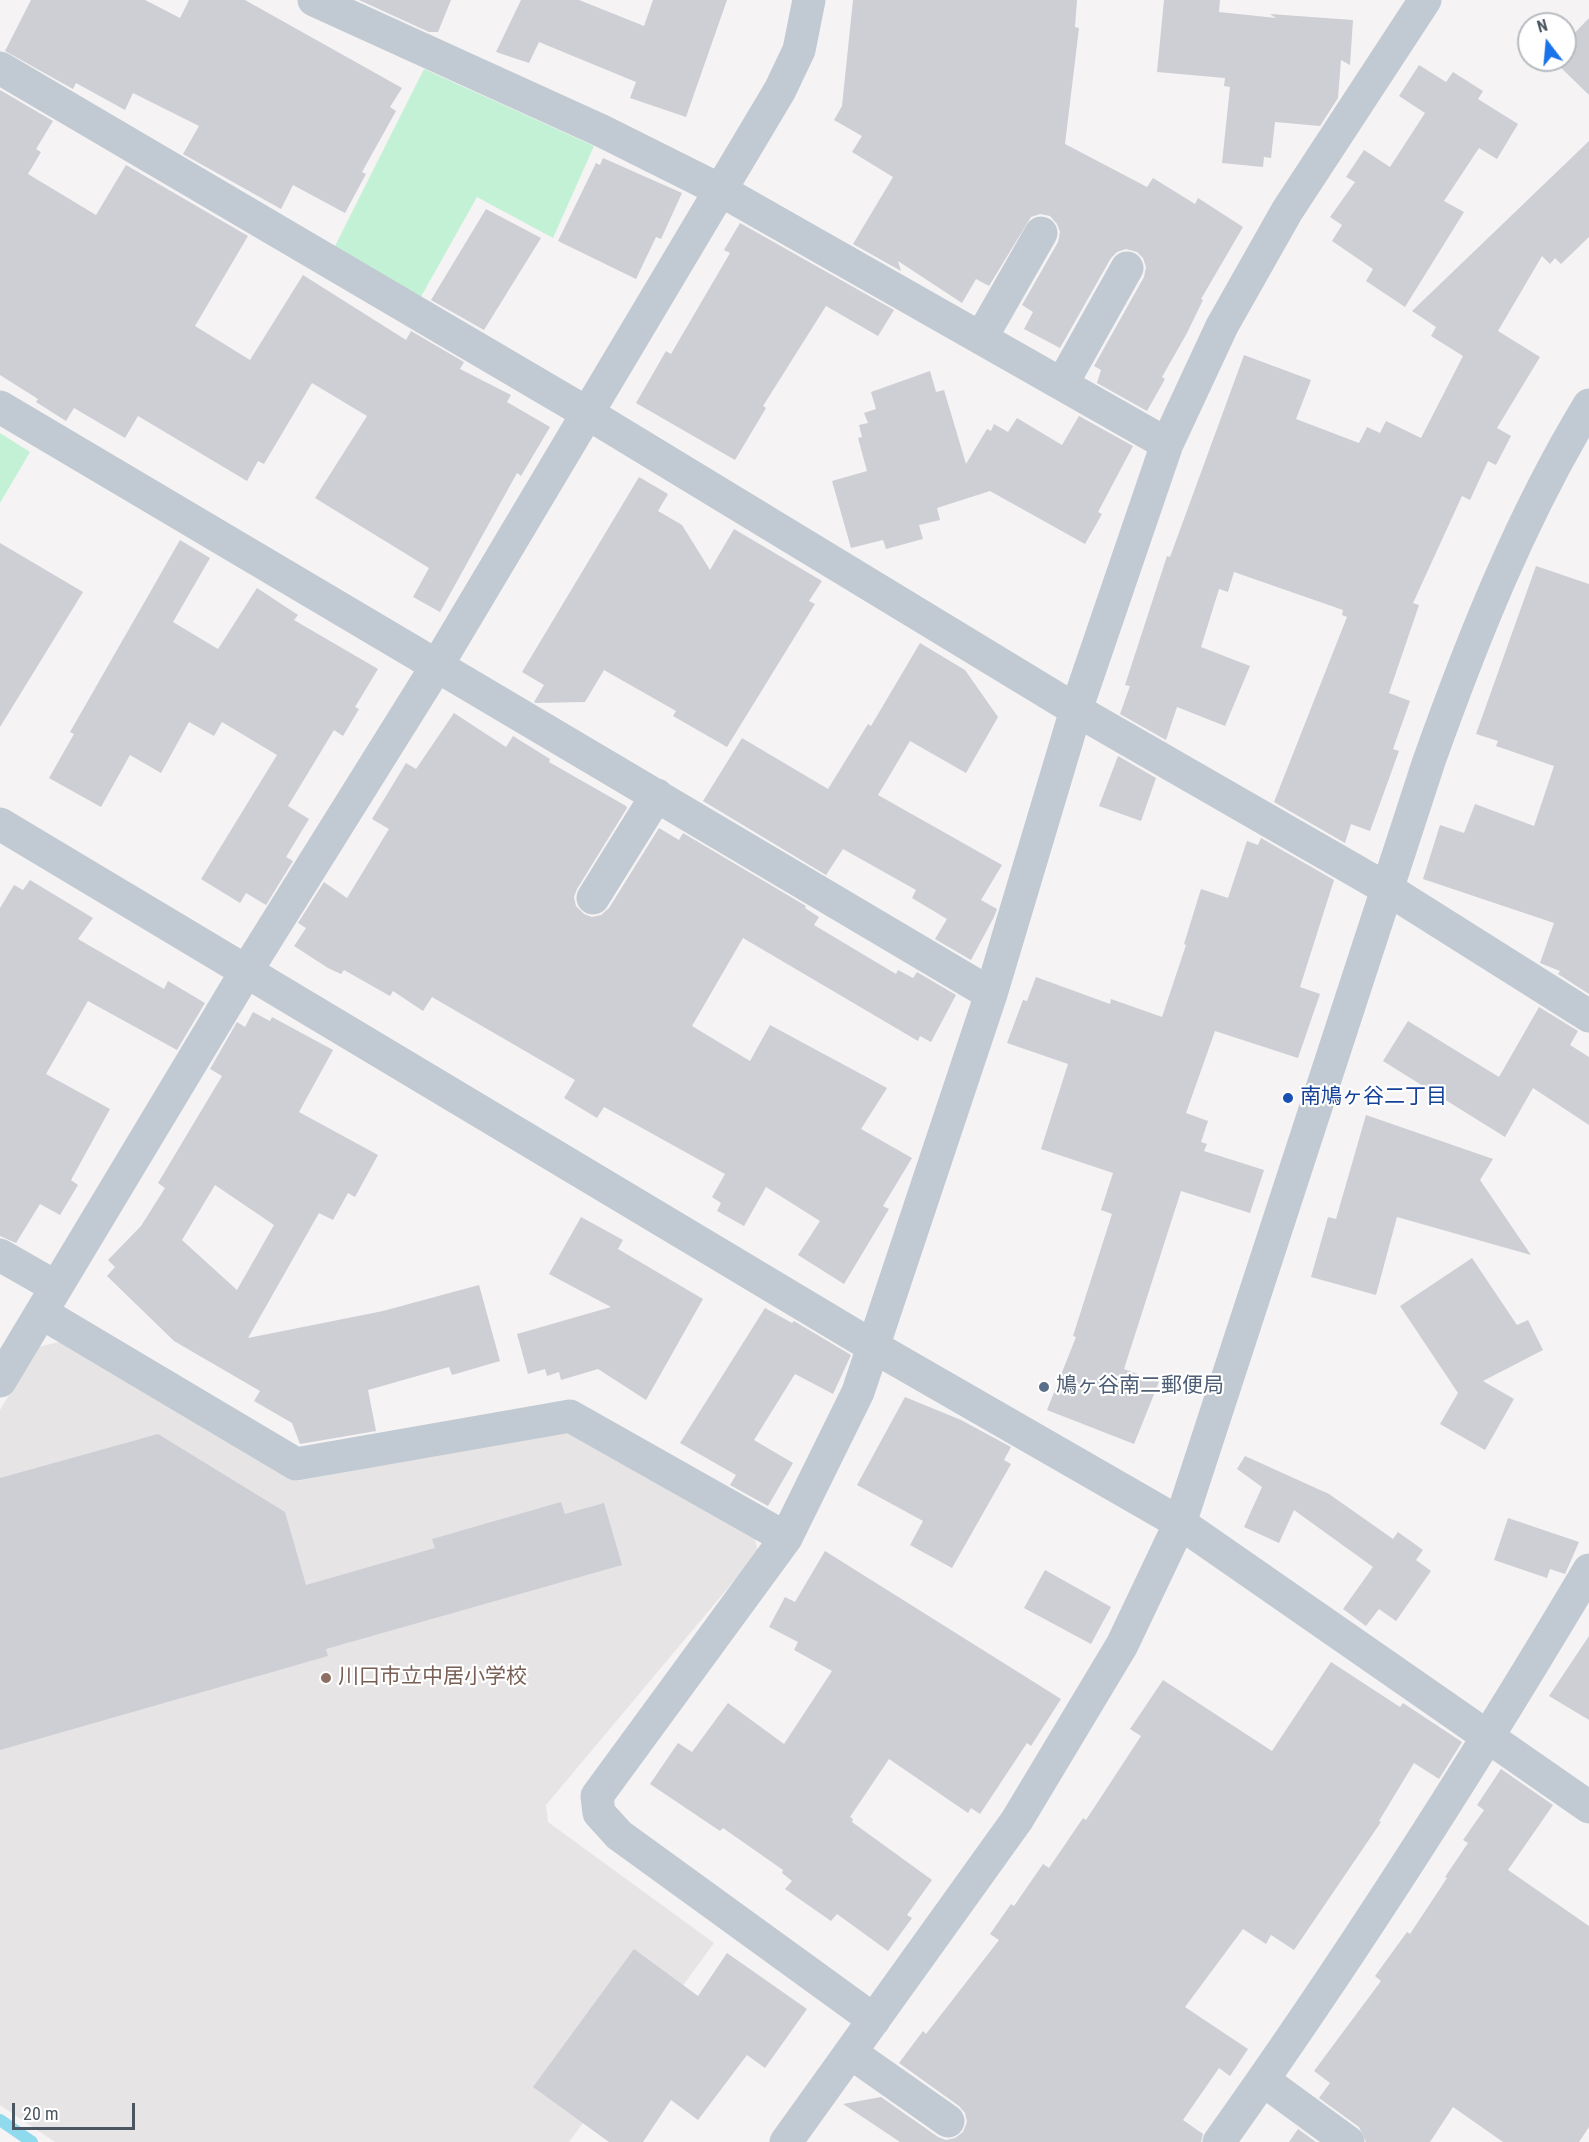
<!DOCTYPE html>
<html>
<head>
<meta charset="utf-8">
<style>
	body { margin:0 }
	#map { position:relative; width:1589px; height:2142px; overflow:hidden; background:#f5f3f3; font-family:"Roboto Condensed",sans-serif }
	canvas { display:block }
	.north { position:absolute; left:1517px; top:12px; width:60px; height:60px; box-sizing:border-box; background:#fff; border:2px solid #b7bbc0; border-radius:50%; rotate:344deg; font-size:16px; font-weight:700; line-height:24px; text-align:center; color:#4a5661 }
	.north::after { content:''; display:block; margin:auto; width:21px; height:27px; background:#1a73e8; clip-path:polygon(50% 0,100% 100%,50% 72%,0 100%) }
	.scale { position:absolute; left:12px; top:2103px; width:123px; height:27px; box-sizing:border-box; border:3px solid #4a5661; border-top:0; padding-left:8px; font-size:18px; line-height:21px; white-space:nowrap; color:#4a5661; -webkit-text-stroke:4px #fff; paint-order:stroke }
</style>
</head>
<body>
<div id="map">
<canvas width="1589" height="2142"></canvas>
<div class="north">N</div>
<div class="scale">20 m</div>
</div>
<script>
const c = document.querySelector('canvas').getContext('2d');
c.lineJoin = 'round';
function fill(path, color) { c.fillStyle = color; c.fill(path, 'evenodd'); }
function strokePath(path, color, width, dash) { c.strokeStyle = color; c.lineWidth = width; c.lineCap = dash ? 'butt' : 'round'; c.setLineDash(dash || []); c.stroke(path); }
function write(font, color, halo, rows, align = 'center') {
  c.font = font + ' "Roboto Condensed","Noto Sans JP",sans-serif'; c.lineWidth = 4.5; c.setLineDash([]); c.textBaseline = 'middle'; c.strokeStyle = halo; c.fillStyle = color; for (const [text, x, y, turn = 0] of rows) {
    c.save(); c.translate(x, y); c.rotate((+turn || 0) * Math.PI / 180); c.textAlign = isNaN(turn) ? turn : align; if (halo) c.strokeText(text, 0, 0); c.fillText(text, 0, 0); c.restore();
  }
}
const education = new Path2D(`
	M59,1342l238,139 272,-52 184,102 5,21 -212,253 2,17 166,121 -145,199h-514l-55,-37v-695l38,-63z`);
const green = new Path2D(`
	M424,69l170,77 -41,92 -76,-41 -59,105 -86,-50z
	M0,433l30,19 -30,51z`);
const stream = new Path2D(`
	M0,2120l32,22`);
const building = new Path2D(`
	M31,0h114l35,18 9,-18h56l157,88 -12,19 6,4 -34,61 4,2 -21,39 -52,-28 -12,24 -98,-55 16,-28 -66,-33 -8,17 -49,-27 -3,6 -68,-38z
	M359,0h92l-13,32h-9z
	M521,0h58l65,26 9,-26h74l-41,117 -56,-19 6,-16 -97,-40 -10,21 -33,-11z
	M853,0h224l-2,27 4,1 -14,116 82,43 6,-9 42,26 3,-6 45,29 -42,72 2,1 -16,33 -25,44 3,2 -18,32 -50,-28 4,-13 -7,-4 50,-89 2,-10 -3,-9 -6,-6 -11,-3 -9,3 -6,6 -51,90 -36,-19 9,-17 -11,-7 36,-63 2,-10 -3,-8 -7,-8 -10,-2 -9,3 -42,69 -13,-7 -14,24 -64,-42 3,10 -48,-27 40,-67 -41,-25 10,-16 -28,-16 8,-14z
	M1164,0h56l-1,12 57,6 -6,-4 83,6 -3,45 -9,-5 -3,38 -18,28 -45,-4 -4,36 -7,-1 -1,10 -41,-4 8,-76 -6,-1 1,-8 -68,-6z
	M1589,18v77l-36,-35h12v-17z
	M1419,65l27,17 7,-10 30,19 -5,8 40,25 -21,35 -18,-11 -35,53 20,11 -59,95 -39,-26 7,-12 -41,-28 10,-16 -12,-8 25,-35 -9,-5 18,-27 26,17 35,-54 -26,-17z
	M0,90l53,31 -17,28 5,3 -13,22 68,41 30,-50 122,71 -53,90 55,34 53,-85 103,65 5,-9 53,31 -4,7 51,26 -4,7 43,25 -29,49 -4,-3 -77,139 -27,-15 16,-29 -114,-70 52,-82 -55,-33 -48,81 -6,-3 -11,20 -109,-65 -13,22 -51,-30 -8,13 -30,-19 2,-3 -38,-24z
	M1589,141v96l-28,27 -6,-6 -5,6 -8,-8 -44,75 42,26 -43,71 14,8 -15,29 -8,-4 -18,39 -8,-4 -49,107 6,2 -30,88 21,8 -17,48 6,2 -29,80 -19,-7 -6,19 -71,-41 73,-185 -5,-2 1,-5 -109,-38 -6,20 -9,-3 -18,58 49,19 -25,60 -48,-19 -11,33 -46,-26 10,-28 -5,-1 42,-129 3,1 74,-202 67,25 -15,39 63,24 8,-16 13,6 6,-12 35,17 42,-82 -32,-20 5,-9 -24,-16z
	M603,158l79,35 -21,46 -5,-2 -20,42 -78,-38 38,-78 4,2z
	M486,209l55,29 -57,92 -53,-30z
	M740,223l154,87 -16,26 -52,-30 -63,100 3,2 -31,52 -99,-57 30,-52 5,3 59,-101 -6,-3z
	M930,371l6,21 8,-2 22,74 21,-35 4,2 3,-7 14,8 9,-14 45,27 17,-29 54,30 -35,66 4,2 -17,30 -95,-53 -53,17 3,12 -21,5 4,14 -37,10 -3,-9 -32,8 -19,-67 35,-10 -9,-33 4,-1 -3,-12 9,-2 -4,-10 12,-4 -5,-17z
	M639,477l29,17 -10,17 24,14 28,45 24,-41 88,52 -13,20 6,3 -88,143 -54,-31 3,-5 -72,-41 -19,32 -49,1 -2,-1 10,-17 -22,-13z
	M180,540l30,18 -37,64 45,27 39,-61 41,27 -4,5 84,49 -23,38 4,2 -16,27 -9,-6 -46,76 21,13 -23,38 7,4 -27,44 -20,-12 -6,10 -39,-24 76,-124 -55,-33 -8,14 -25,-14 -28,51 -31,-18 -29,52 -52,-29 25,-44 -4,-2z
	M0,543l83,49 -83,135z
	M1536,566l53,18v410l-31,-20 2,-3 -20,-8 14,-40 -131,-44 17,-54 24,8 11,-29 59,22 20,-60 -58,-20 2,-5 -22,-7z
	M920,643l45,27 33,47 -32,56 -56,-32 -32,54 124,70 -21,35 16,9 -3,8 -23,43 -36,-21 12,-20 -35,-21 4,-8 -73,-41 -17,26 -123,-74 39,-63 86,51 40,-65 3,2z
	M454,713l52,34 7,-11 37,23 -1,3 77,44 1,2 -50,81 -3,8 2,9 8,8 8,3 9,-2 8,-7 50,-80 20,12 4,-7 123,73 -1,2 14,9 -5,8 82,49 2,-4 15,8 4,-6 39,23 -25,47 -11,-6 -2,5 -175,-103 -51,88 58,35 20,-36 117,63 -26,41 51,29 -29,48 6,3 -45,75 -46,-29 22,-34 -54,-34 -22,39 -27,-15 4,-8 -9,-6 13,-23 -121,-67 -7,11 -33,-20 11,-18 -143,-83 -9,14 -30,-20 -3,5 -46,-26 -3,4 -13,-6 -34,-22 12,-18 -8,-5 26,-41 23,16 42,-69 -17,-10 34,-56 10,6z
	M1118,756l38,22 -15,43 -42,-15z
	M1261,838l73,42 -34,107 20,7 -22,64 -83,-27 -29,82 22,8 -7,21 6,2 -3,7 60,19 -14,43 -69,-22 -57,178 35,13 -25,62 -87,-34 29,-73 -3,-1 39,-122 -11,-4 12,-37 -72,-24 27,-85 -61,-21 16,-43 4,1 9,-24 74,27 1,-5 51,18 24,-72 -2,-1 17,-55 27,9 19,-57 11,4z
	M30,880l63,38 -15,21 86,50 4,-8 37,22 -28,47 -89,-49 -42,73 64,35 -39,71 7,5 -18,30 -20,-11 -24,39 -16,-7v-328l14,-23 9,5z
	M1539,1007l39,24 -8,14 19,12v68l-56,-37 -28,49 -122,-76 25,-40 91,56z
	M253,1012l17,9 2,-4 61,33 -34,62 79,43 -23,42 -7,-4 -15,27 -14,-7 -71,125 135,-27 96,-26 21,76 -48,14 -3,-8 -81,23 8,41 -76,13 -8,-21 -38,-22 6,-10 -86,-50 -67,-65 8,-9 -7,-7 33,-34 24,-38 -7,-5 64,-107 -12,-7 27,-47 8,5zM215,1185l59,40 -37,65 -55,-50z
	M1366,1115l127,44 -13,21 51,75 -134,-38 -21,78 -65,-18 17,-60 8,2z
	M581,1217l42,23 -5,9 85,50 -57,101 -48,-31 -37,11 -2,-8 -12,4 -2,-7 -17,5 -11,-40 94,-27 -62,-33z
	M1472,1258l45,67 11,-5 15,30 -60,31 31,18 -29,51 -45,-26 18,-31 -58,-87z
	M765,1308l27,15 2,-2 57,34 -18,39 -38,-20 -41,66 39,23 -25,43 -38,-21 6,-10 -56,-32z
	M905,1397l56,23 50,27 -7,13 7,4 -59,104 -42,-23 13,-24 -66,-36z
	M158,1434l127,78 21,73 129,-37 -3,-9 129,-37 4,12 39,-11 18,62 -296,84 2,7 -328,94v-272z
	M1245,1456l84,38 64,45 5,-7 25,18 -7,10 15,11 -35,50 -17,-12 -13,17 -23,-17 30,-42 -79,-57 -15,33 -35,-16 18,-40 -25,-18z
	M1508,1518l71,24 -14,32 -15,-5 -3,9 -53,-18z
	M825,1551l236,148 -30,47 -4,-3 -47,71 -9,-6 -3,5 -79,-54 -39,58 3,2 -1,3 80,58 -25,35 5,3 -24,33 -51,-37 -6,7 -46,-32 7,-8 -10,-8 1,-3 -60,-42 -3,3 -70,-47 28,-41 14,9 36,-49 56,41 48,-73 -38,-21 4,-8 -29,-15 16,-30 10,5z
	M1045,1570l66,37 -20,37 -67,-36z
	M1589,1636v84l-40,-24z
	M1331,1662l69,45 3,-4 59,39 -23,37 -25,-16 -35,58 2,1 -87,128 -23,-15 -5,9 -23,-15 -58,78 63,42 -18,27 -11,-8 -36,52 20,14 -2,8h-301l-57,-38 38,-7 57,40 8,3 9,-2 8,-6 4,-10 -2,-9 -6,-7 -60,-43 24,-32 3,3 73,-94 -9,-6 21,-30 3,2 29,-42 6,4 34,-50 3,2 55,-84 -11,-7 33,-49 109,71z
	M1501,1769l52,36 -45,65 81,56v201l-10,15h-76l-50,-35 -23,35h-64l-7,-15 -40,-29 11,-15 -16,-12 67,-90 -6,-5 32,-44 3,2 37,-56 -2,-1 23,-34 -5,-3 21,-30 -7,-5z
	M634,1949l64,47 29,-43 80,56 -42,59 -18,-13 -49,65 -27,-20 -28,42h-34l-76,-55z
	M1298,2129l18,13h-27z`);
const minor = new Path2D(`
	M314,0l288,131 118,59 447,254
	M0,68l587,345 489,297 313,180 200,126
	M981,338l60,-105
	M1062,384l65,-116
	M0,407l991,587
	M0,824l874,523 306,176 409,284
	M593,898l64,-103
	M0,1255l56,32
	M42,1313l254,151 274,-48 216,122
	M0,1381l247,-411 191,-306 342,-574 19,-40 10,-50
	M874,2020l-255,-185 -20,-22 -2,-17 189,-258 72,-146 133,-398 85,-284 91,-266 55,-118 65,-115 138,-211
	M851,2053l97,68
	M1263,2080l85,62
	M786,2142l231,-322 105,-175 58,-122 249,-762c44,-123 92,-244 160,-356
	M1219,2142c132,-185 254,-377 370,-572`);
const markers = [
	[1288,1098,6,"#1a4fb4"],
	[1044,1387,6,"#5c6f8a"],
	[326,1678,6,"#8d6e63"]
];
const transitNames = [
	["南鳩ヶ谷二丁目",1300,1098]
];
const serviceNames = [
	["鳩ヶ谷南二郵便局",1056,1387]
];
const educationNames = [
	["川口市立中居小学校",338,1678]
];
fill(education, '#e6e4e5');
fill(green, '#c3f1d5');
strokePath(stream, '#90daee', 12);
fill(building, '#cdcfd5');
strokePath(minor, '#c1cad2', 33);
for (const [x, y, r, color] of markers) { const dot = new Path2D(); dot.arc(x, y, r, 0, 2 * Math.PI); c.fillStyle = color; c.fill(dot); strokePath(dot, '#fff', 2); }
write('21px', '#164399', '#fff', transitNames, 'left');
write('21px', '#4e5e75', '#fff', serviceNames, 'left');
write('21px', '#785e54', '#fff', educationNames, 'left');
</script>
</body>
</html>
